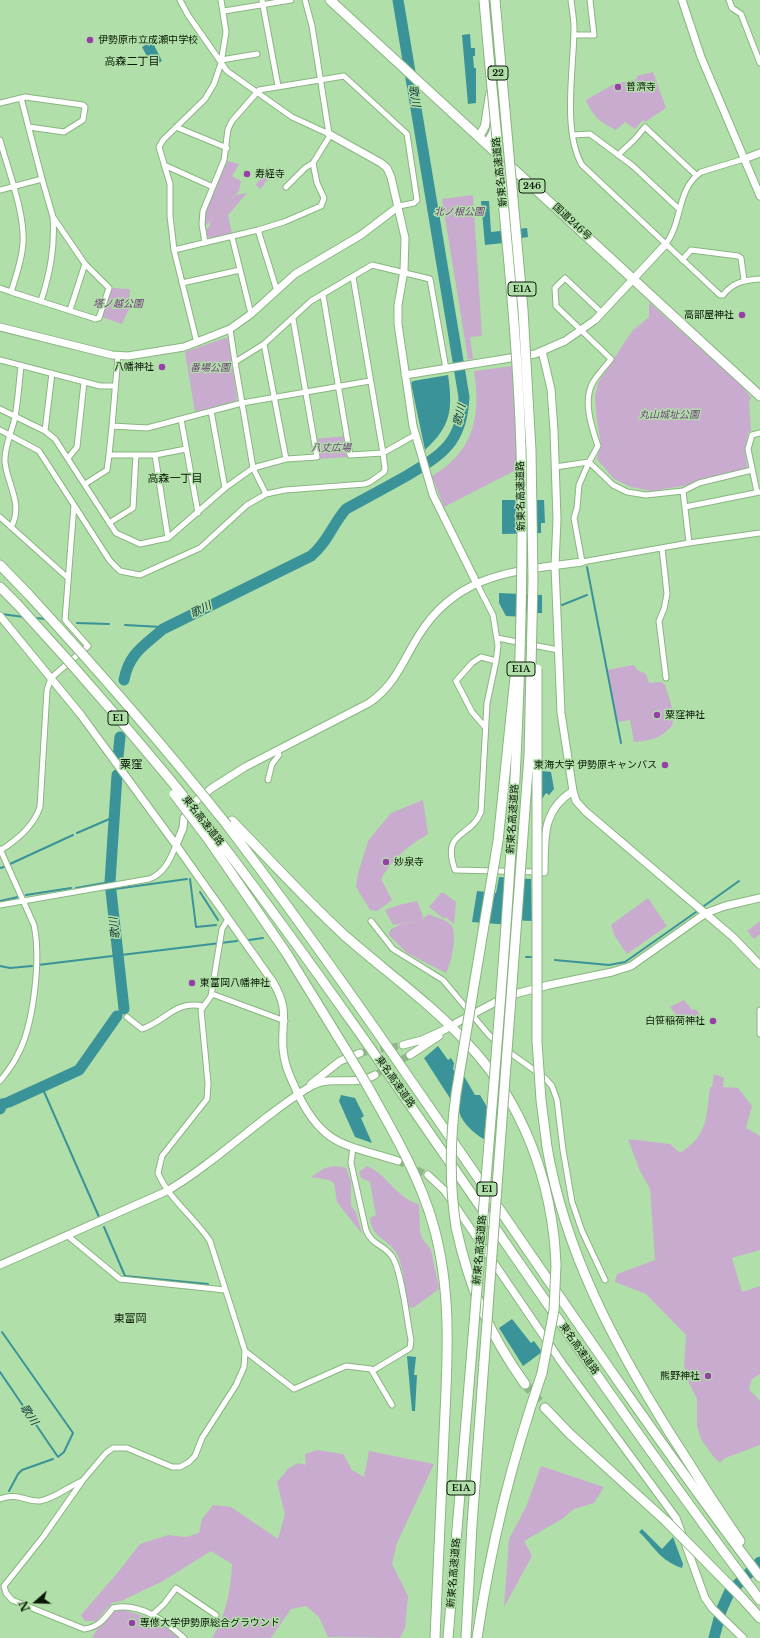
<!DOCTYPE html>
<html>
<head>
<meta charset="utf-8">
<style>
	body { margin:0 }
	#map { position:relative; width:760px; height:1638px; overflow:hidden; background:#b1dfa9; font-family:"Libre Baskerville",serif }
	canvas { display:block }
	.north { position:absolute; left:16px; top:1582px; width:40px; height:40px; -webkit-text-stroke:3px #b1dfa9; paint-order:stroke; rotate:250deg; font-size:11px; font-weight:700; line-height:16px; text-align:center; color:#091906 }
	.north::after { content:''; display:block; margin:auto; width:14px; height:18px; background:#091906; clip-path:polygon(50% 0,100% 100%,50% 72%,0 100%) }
</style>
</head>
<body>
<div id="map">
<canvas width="760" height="1638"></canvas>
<div class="north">N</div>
</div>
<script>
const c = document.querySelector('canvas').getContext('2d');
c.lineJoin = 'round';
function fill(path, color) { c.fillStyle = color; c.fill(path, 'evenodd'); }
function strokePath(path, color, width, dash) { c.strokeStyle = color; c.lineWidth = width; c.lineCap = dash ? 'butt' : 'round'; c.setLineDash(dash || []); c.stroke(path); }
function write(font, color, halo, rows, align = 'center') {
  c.font = font + ' "Libre Baskerville","Noto Sans JP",serif'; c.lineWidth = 3; c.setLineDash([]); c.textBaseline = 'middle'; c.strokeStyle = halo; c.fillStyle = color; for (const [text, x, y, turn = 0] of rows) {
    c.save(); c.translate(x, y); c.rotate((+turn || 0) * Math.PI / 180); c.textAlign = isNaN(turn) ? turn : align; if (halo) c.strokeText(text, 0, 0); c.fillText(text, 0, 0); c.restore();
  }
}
const green = new Path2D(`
	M653,72l13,36 -21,14 -2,-2 -8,9 -10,-7 -9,8c-15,-7 -24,-14 -30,-30l28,-16 23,-5v-3z
	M227,161l12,3 -7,12 9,5 -2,10 -14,15 11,-11 11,-2 -19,22 4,18 -21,5 -4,-2 -3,-5 6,-5v-4l7,-8 -12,12v-14z
	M268,166l7,8 -11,9 1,1 -5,5 -4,-4z
	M473,195l9,141 -12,1 3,22h-5l-26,-160z
	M111,288l19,1 -1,20 -7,15 -20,-7z
	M649,302l94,85 8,11 -2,5 2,28 -3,2 -3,17 2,18 -50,12 -9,5 -36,6 -21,-4 -17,-8 -17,-20 4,-15 -4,-23 -2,-24 3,-14 34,-52 17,-14z
	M225,338l3,1 9,59 -1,3 -41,11 -10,-60z
	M513,366l5,103 -74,38 -12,-31c42,-25 49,-59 42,-105z
	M344,436l3,21 -29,2 -3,-20z
	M633,665l2,1 1,3 10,5 3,9 12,-1 4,3 9,29 -2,12c-13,13 -19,14 -38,16l-4,-22 -13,2 -10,-52z
	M423,800l5,34c-21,13 -34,23 -47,45l11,21 -15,11 -7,-1 -14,-23 2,-13 10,-33 23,-28z
	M441,893h3l12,9 -2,22 -8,-7 -2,2 -15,-12z
	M648,898l19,28 -40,28 -13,-19 -3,-10z
	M417,901l6,15 -1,4 6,-6c6,3 18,5 23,11 7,8 0,40 -5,48l-39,-20 -18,-18 1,-5 13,-7 17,-2 -27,4 -8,-15 14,-5z
	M760,921v13l-6,5 -7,-8z
	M684,1000l8,10 4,-1 7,11 -12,7 -7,-10 -7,-1 -7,-9z
	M714,1074l10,4 -1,9 15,1 14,18 -6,22 14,8v114l-28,8 10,34 18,-6v88l-8,5 -3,10 11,12v44l-35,13 -5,5 -7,-7 -12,-17 -4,-13v-27l-8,-16 -5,-16 2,-32 -40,-41 -31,-12 2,-8 38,-14 -5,-71 -11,-20 -11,-30 42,5 10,9c28,-18 26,-35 30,-66h2z
	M336,1166l10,2 5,14v24l5,6 6,22 -25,-32 -3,-19 -5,-3 -18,-3 14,-9z
	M367,1166c20,8 30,33 52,38l1,28 2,6 9,12 8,39 -26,19 -5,-1c-3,-15 -4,-40 -11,-53 -8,-15 -25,-15 -27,-36l6,-3 -6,-33 -9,-4 -2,-6z
	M317,1450l26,4 9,16 12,7 5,-26 65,13 -37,79 -5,21 16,32 -3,32 -5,10 -72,-1 -9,-20 -13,-11 -15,3 -20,29h-59c14,-22 19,-49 20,-74l-21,-13 -48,30 -42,20 -9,2 -16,18h-11l-4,-6 38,-44 21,-27 28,-9 18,2 13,-4 3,-14 11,-14 18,2 47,32 7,-25 -8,-32 12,-14 9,-5 8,2 -1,-11z
	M541,1466l63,21 -10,16 -20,6 -12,10 -38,22 8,15 -28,51 5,-68 17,-32z
	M121,1609l35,11 23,18h-87c5,-10 18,-27 29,-29z`);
const water = new Path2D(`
	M470,34l1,14h4v8h-2l1,12h2v35l-8,1 -6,-69z
	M152,41l10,20 -10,5 -10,-19z
	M481,201h8l2,31 36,-4 1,9 -15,2v3l-28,3z
	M448,375c5,35 3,51 -23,75l-14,-67 2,-2z
	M502,500h42l1,23h-4v10l-39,1z
	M499,593l43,2v18h-16v4l-20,-1 -7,-13z
	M542,771l9,1 3,17 -5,6 -3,-2 -4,6z
	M499,877l32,2 1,42 -20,-1 -1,5 -39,-3 5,-31 19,2z
	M438,1046l10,14 3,-2 3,5 -1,7 8,1 14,24h5l7,12 -3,32c-10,-5 -26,-20 -25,-31l-4,-2 -31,-48z
	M341,1095l14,3 9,18 -3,2 11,25 -17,-6 -16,-36z
	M512,1319l19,24 3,-2 8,11 -19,14 -24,-38z
	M407,1356l9,1 -2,18h3l-2,36h-3z
	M642,1529l20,20 11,-12 10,27 -1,4c-23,-8 -27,-21 -43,-36z`);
const stream = new Path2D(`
	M587,567l34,176
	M562,605l25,-10
	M1,614l23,3
	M35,618l11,1
	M77,623l32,1
	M125,625l37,2 1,2
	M77,833l37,-16
	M10,864l63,-29
	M0,868l4,-1
	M190,879l6,48 20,-2
	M76,888l34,-6
	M115,889l72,-10
	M200,892l18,28
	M26,895l45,-7
	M0,901l18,-4
	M704,906l35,-25
	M249,940l14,-2
	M526,957h6
	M555,960l54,5 16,-3 71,-50
	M38,965l199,-24
	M0,966l10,2 22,-2
	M42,1087l57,130
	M104,1227l21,49 83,8
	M0,1372l58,85 6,-5 9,-19 -71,-101
	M9,1491l9,-17 4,-4 31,-11`);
const river = new Path2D(`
	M124,680c5,-27 20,-34 39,-51l148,-73c17,-14 21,-31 35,-47 20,-11 41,-22 62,-34 35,-21 54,-33 56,-78l-66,-397
	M118,757l2,-20
	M117,775l-7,107 14,127
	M9,1102l70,-32 38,-54
	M0,1109l2,-5 4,-1
	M714,1638l7,-27 8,-18 31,-31`);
const secondaryTunnel = new Path2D(`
	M360,1053l43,-8
	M375,1075l35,-20
	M398,1161l30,14`);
const highwayTunnel = new Path2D(`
	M525,1384l20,24`);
const street = new Path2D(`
	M180,0l8,15 39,56 65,46 37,17 -17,-108 -7,-26
	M262,0l16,86
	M571,0c1,9 3,19 3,28 0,38 -12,103 8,137l138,130h3c10,-13 22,-15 37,-16
	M729,0l3,8 9,6 19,49
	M224,11l67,-11
	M574,35h20l-4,-35
	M221,60l36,-6
	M0,103l21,-5
	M176,127l51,21
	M573,135l17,-1 43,32 46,43
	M0,140c8,30 25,73 23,103 -1,17 -7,33 -12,49l-11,-4
	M618,155l17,-16 10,-12 51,48
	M164,165l49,22
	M286,187l19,-19 8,-5
	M0,190l42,-11 -21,-81 4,-1 58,8 2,2 -2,13 -19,12 -35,-5
	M258,230l19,61
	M232,237l19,77
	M205,243l-3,-19 1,-13 21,-51 4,-31 4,-8 27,-31 85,-14 63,58 10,66 -3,3 -15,3
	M665,245c18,-22 11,-56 36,-73l43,-13
	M174,250l84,-20 26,-8 37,-16 3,-8 -7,-15 -4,-20 18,-29
	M682,260l9,-10 47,6 3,2 3,22
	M182,283l58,-13
	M11,292l85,27 3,-1 10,-30 -24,-24 -32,-47 -11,-38
	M323,295l27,160 33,-2 32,-18
	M41,301c9,-28 14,-53 12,-83
	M70,310l15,-46
	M602,313l-37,-35 -10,10 1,18 55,53c-6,8 -14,16 -19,25 -9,19 0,44 6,62l-9,16 24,23 14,7 19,3 37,-4 16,-8 53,-13
	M293,319l24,138 -31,2 -33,9 -18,-106 29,-18 47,-43 61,-36 58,14 16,90
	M230,329l5,33
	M197,343l-23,-93 -4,-34v-32l-11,-37 4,-7 42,-41 9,-15 7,-21 5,-31 -5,-32
	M264,344l22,115
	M118,356l-6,70 35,2 95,-25 128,-22
	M0,360l100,26h15
	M0,409l45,22 10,8 61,94 24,11 28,-6 57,-50 28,-20 13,26
	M211,411l14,77
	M181,419l17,94
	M0,430l39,21 35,54 -9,115 23,26 -37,32 -4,12 -7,117c-6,18 -23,33 -39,43
	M45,431l7,-58
	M109,455l3,-29
	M155,455l13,83
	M69,457l8,-10 7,-65
	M589,462l-10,23 -2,23 -3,10 8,44 107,-19 71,-10
	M555,467l34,-5
	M85,484l22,-14 2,-15h46l31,-6
	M683,491l6,52
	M757,492l-9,-43 4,-14 8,-2
	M74,505l36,56 10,10 20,4 60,-27 47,-43 19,-11 19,-4 80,-6 5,-2 14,-10 1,-3 -2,-16 -30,-176
	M685,507l75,-15
	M0,517l68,61
	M109,523l24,-15 3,-53
	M11,527c13,-22 -4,-43 -6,-65 -1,-15 7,-30 10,-45 3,-16 4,-34 6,-51
	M662,548l5,46 -3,15 -5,12 7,57
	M477,584l16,31 5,31 -2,15 -9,42 -6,109c-11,27 -40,18 -26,58l84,2
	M497,638l61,12
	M485,727l-13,-15 -16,-31 16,-18 9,-6 15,4
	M268,780l4,-16 7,-9 -2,-5
	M0,849l34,76c7,33 0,101 -17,131 -4,9 -11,17 -17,25
	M0,905l149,-26c15,-5 22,-21 27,-34
	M371,921l22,28 50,31 46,55 13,12 43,31 7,8 5,14 6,50 9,52 10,29 23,49
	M212,994l73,27
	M760,1010v24
	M127,1017l15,12c24,-8 33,-29 61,-23
	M68,1236l52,43 105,11
	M245,1351l49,38 52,-23 25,3 1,2 38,-23 1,-8c-4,-19 -9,-67 -18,-82 -7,-13 -21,-12 -27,-28l-15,-67 2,-16
	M372,1371l20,34
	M0,1499c19,-7 25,3 40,2 14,-2 29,-15 42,-20
	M152,1615l12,-11 12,-16 40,27
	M184,1638c-19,-17 -44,-36 -71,-30 -9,11 -14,19 -29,21l-72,-29 -6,-7 -2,-7 39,-49 40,-57 23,-27 7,-5h14l45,19h8l9,-5 6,-6 7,-18 34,-53 8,-18 1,-16 -35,-110c-16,-24 -41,-42 -52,-68l4,-17 45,-57 1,-16 -7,-73 10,-14 11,-67 6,-10`);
const secondary = new Path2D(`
	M682,0l19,57 59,139
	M329,134l52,29 6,5 4,9 14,61 -1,33 -6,34v19l15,102 20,69 44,89
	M744,159l16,-6
	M0,327l112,28 16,1 56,-9 46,-18 21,-15 44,-40 66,-39 38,-29
	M542,351l9,38 3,42 3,88 -2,47 6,147 12,78 3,10 9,10 148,126 27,28
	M405,375l130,-21 30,-13 30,-21 70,-75
	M0,616l81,99 95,130 97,137c17,29 8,37 10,67 1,16 8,29 14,43 26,55 48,52 101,69
	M176,845l7,-17 1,-10 13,-18 15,-12 33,-21 124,-64c27,-19 33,-41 50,-68 39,-63 98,-64 163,-73
	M544,872c1,-33 -3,-61 29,-81
	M456,1023l51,-27 42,-11 63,-13 19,-6 75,-53 19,-7 35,-8
	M403,1045l19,-5 24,-11
	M410,1055l29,-19
	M311,1084l29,-23 20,-8
	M428,1175l17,16 117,172 114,155 29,80 7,10 31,30
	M0,1265l167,-74c34,-20 65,-47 96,-71 16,-12 32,-25 50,-35 21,-10 41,2 62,-10`);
const primary = new Path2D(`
	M497,107l1,-36
	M479,137l6,-11 5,-32
	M487,144l6,-11 2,-9`);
const highway = new Path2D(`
	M330,0l430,396
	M0,565l29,30
	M0,587l17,17
	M232,821c37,38 73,78 112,114 41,36 86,68 123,108 57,60 86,141 89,222
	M227,825c186,245 348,507 533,752
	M215,835c190,249 356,516 545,765
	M208,839l79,115 59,96
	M367,1085c25,45 52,90 66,139 20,69 14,141 11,211 -3,68 -6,135 -9,203
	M547,1147c18,106 68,198 124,288 23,35 45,72 69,106
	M456,1227c13,60 33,107 69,157
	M545,1408l25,26 97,88
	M742,1598l18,20
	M448,1638l25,-301
	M466,1638l6,-113 12,-163
	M477,1638c14,-94 34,-175 65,-265`);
const highwayBridge = new Path2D(`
	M29,595c69,75 135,151 198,230
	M17,604c69,75 135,152 198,231
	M537,669v372l4,59 6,47
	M174,794l34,45
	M346,1050l21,35
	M456,1227c-7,-45 -6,-88 0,-133l42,-253 17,-164
	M473,1337c22,-275 50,-550 49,-827 0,-170 -24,-340 -38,-510
	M484,1362l45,-607 4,-176 -2,-129 -8,-140 -28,-310
	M542,1373l12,-63 2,-45
	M667,1522l75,76`);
const markers = [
	[90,40,4,"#983ea9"],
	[618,87,4,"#983ea9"],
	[247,174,4,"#983ea9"],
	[742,315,4,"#983ea9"],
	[162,367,4,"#983ea9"],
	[657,715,4,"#983ea9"],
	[665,765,4,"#983ea9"],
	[386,862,4,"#983ea9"],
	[192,983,4,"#983ea9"],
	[713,1021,4,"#983ea9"],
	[708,1376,4,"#983ea9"],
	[132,1623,4,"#983ea9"]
];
const shields = [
	[498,73,20],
	[532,186,26],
	[522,289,28],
	[521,669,28],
	[118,718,20],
	[487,1189,20],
	[461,1488,28]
];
const shieldNames = [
	["22",498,73],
	["246",532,186],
	["E1A",522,289],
	["E1A",521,669],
	["E1",118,718],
	["E1",487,1189],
	["E1A",461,1488]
];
const poiNames = [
	["伊勢原市立成瀬中学校",98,40],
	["普濟寺",626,87],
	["寿経寺",255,174],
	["高部屋神社",734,315,"right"],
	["八幡神社",154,367,"right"],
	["粟窪神社",665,715],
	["東海大学 伊勢原キャンパス",657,765,"right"],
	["妙泉寺",394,862],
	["東富岡八幡神社",200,983],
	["白笹稲荷神社",705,1021,"right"],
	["熊野神社",700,1376,"right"],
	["専修大学伊勢原総合グラウンド",140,1623]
];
const streetNames = [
	["新東名高速道路",500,172,-96],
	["国道246号",572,222,43],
	["新東名高速道路",521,496,-91],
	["新東名高速道路",513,819,-86],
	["東名高速道路",203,821,52],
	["東名高速道路",395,1082,55],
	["新東名高速道路",480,1250,-85],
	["東名高速道路",579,1349,55],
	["新東名高速道路",454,1573,-85]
];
const parkNames = [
	["北ノ根公園",459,212],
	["塔ノ越公園",118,304],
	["番場公園",210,368],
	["丸山城址公園",669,415],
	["八丈広場",331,448]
];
const neighbourhoodNames = [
	["高森二丁目",132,62],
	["高森一丁目",175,479],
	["粟窪",131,765],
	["東富岡",130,1319]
];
const waterNames = [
	["歌川",414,96,81],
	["歌川",460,415,-77],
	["歌川",201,610,-26],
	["歌川",115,928,-96],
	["歌川",29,1415,56]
];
fill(green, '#c9abcf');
fill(water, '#3a9399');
strokePath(stream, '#3a9399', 2);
strokePath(river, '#3a9399', 11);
strokePath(secondaryTunnel, '#8fb788', 7, [7, 3.5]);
strokePath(highwayTunnel, '#8fb788', 9, [9, 4.5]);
strokePath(street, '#89b581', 7);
strokePath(secondary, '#89b581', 9);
strokePath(primary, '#89b581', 10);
strokePath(highway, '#89b581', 11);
strokePath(street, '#fff', 5);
strokePath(secondary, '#fff', 7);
strokePath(primary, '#fff', 8);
strokePath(highway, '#fff', 9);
strokePath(highwayBridge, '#89b581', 11, []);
strokePath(highwayBridge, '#fff', 9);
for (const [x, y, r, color] of markers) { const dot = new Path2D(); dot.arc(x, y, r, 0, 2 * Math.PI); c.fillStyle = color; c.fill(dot); strokePath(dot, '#b1dfa9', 1.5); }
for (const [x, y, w] of shields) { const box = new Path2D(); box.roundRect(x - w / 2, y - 7, w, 14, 3); c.fillStyle = '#b1dfa9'; c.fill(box); strokePath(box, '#091906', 1); }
write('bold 9px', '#091906', null, shieldNames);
write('10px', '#091906', '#b1dfa9', poiNames, 'left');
write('10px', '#091906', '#b1dfa9', streetNames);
write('italic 10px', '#723e7c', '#b1dfa9', parkNames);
write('11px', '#091906', '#b1dfa9', neighbourhoodNames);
write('italic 11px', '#073336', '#b1dfa9', waterNames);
</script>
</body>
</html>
